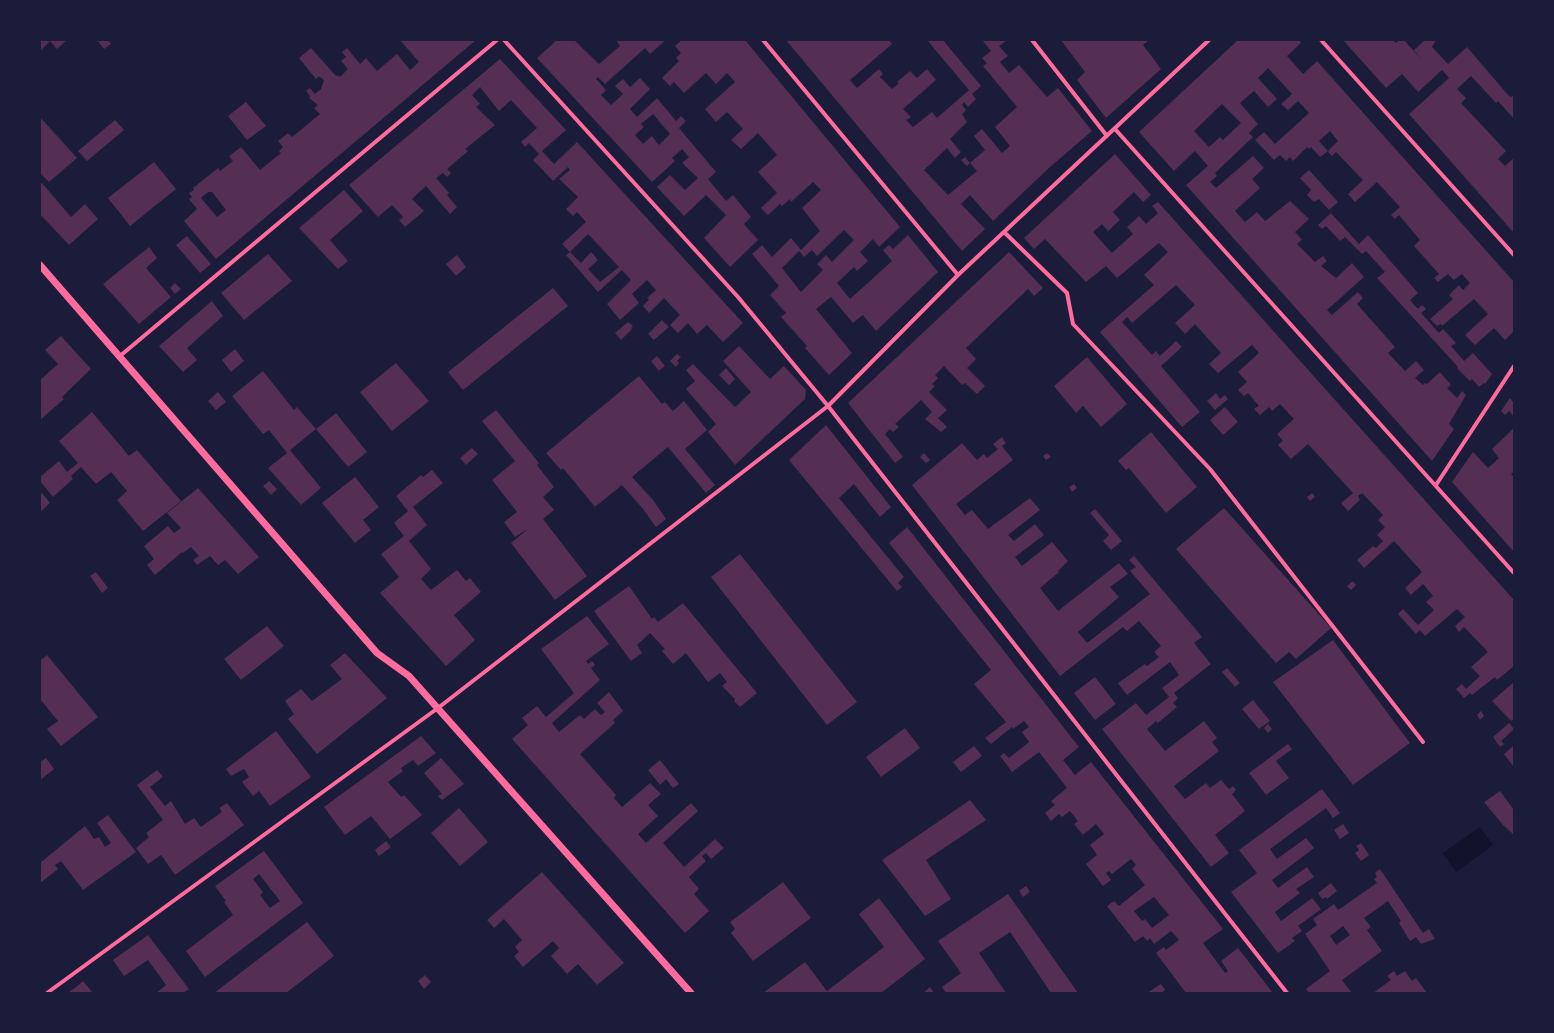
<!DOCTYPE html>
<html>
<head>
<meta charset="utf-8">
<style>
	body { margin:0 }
	#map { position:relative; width:1554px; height:1033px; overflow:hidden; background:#1b1b3a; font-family:"Zilla Slab",serif }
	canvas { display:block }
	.frame { position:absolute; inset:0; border:41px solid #1b1b3a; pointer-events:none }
</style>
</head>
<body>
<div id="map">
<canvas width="1554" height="1033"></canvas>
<div class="frame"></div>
</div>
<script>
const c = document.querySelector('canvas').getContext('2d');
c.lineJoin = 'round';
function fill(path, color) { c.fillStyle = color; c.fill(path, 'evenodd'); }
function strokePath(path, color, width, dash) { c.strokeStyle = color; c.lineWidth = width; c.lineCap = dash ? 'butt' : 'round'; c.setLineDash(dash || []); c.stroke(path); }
const water = new Path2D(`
	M1480,827l13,18 -37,27 -13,-19z`);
const building = new Path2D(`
	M40,40h27l-10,9 -7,-8 -10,10z
	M97,40h11l3,4 -7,5z
	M400,40h76l-260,219 -32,-38 13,-12 -8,-10 3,-2 -3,-4 5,-3 -1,-2 25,-20 2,3 13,-10 -4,-5 12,-9 19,23 21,-17 -2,-2 4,-4 -5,-6 10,-8 4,4 28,-23 -6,-6 4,-3 -9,-7 1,-2 -4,-5 4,-3 5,6 6,-5 3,-9 -5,-4 -3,3 -17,-21 12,-10 25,28 1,-1 3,2 8,-8 -7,-8 5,-4 -4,-5 5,-4 13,16 6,-6 11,13 20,-17 13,16 9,-8zM208,192h4l14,18 -9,7 -16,-19z
	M557,40h17l25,24 21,-18 -3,-4 2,-2h47l-16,14 -5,-6 -40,36 -7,-7 -2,2 10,11 -5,5 10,10 12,-11 -8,-8 8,-7 7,8 10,-9 10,11 -20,20 7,8 20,-19 19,23 5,-5 5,5 -7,7 37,44 -8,7 18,22 7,-6 18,22 -7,7 14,16 -28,27 -26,-29 22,-23 -20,-20 -22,21 -27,-29 13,-12 15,15 13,-12 -16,-15 7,-6 -7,-8 -10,9 3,3 -23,21 -115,-124zM653,114l17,20 -11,11 -7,-9 -9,8 -8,-9 9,-8 -3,-3z
	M682,40h63l155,187 -21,20 -6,-8 -13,13 8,9 -11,10 -3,-4 -17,16 13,16 42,-38 -9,-11 6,-5 4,4 15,-14 30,37 -62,59 -13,-16 -10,8 -22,-26 -15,12 36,44 -23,22 -24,-27 2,-2 -26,-29 5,-4 -16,-18 9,-9 -27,-32 10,-9 10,12 19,-19 10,12 19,-19 -18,-23 19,-18 -8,-8 -22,20 -1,-3 -8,7 -2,-2 -12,11 -7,-7 16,-15 -19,-21 19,-17 -19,-22 -17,16 -10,-9 12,-11 -16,-17 -11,10 -11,-13 30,-27 -8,-9 -11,11 -10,-11 -22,20 -10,-11 -4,4 -8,-8 17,-17 -3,-3 5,-5 -6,-7zM844,230l10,10 -22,22 -6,-7 -9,9 6,6 -22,22 -19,-24 17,-17 5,6 8,-7 5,6z
	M786,40h103l3,4 -42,36 7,8 22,-19 4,5 -3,3 12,12 7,-6 -2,-1 13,-11 7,7 10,-9 9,11 -33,29 8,8 -5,3 7,7 19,-15 5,6 32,-28 -42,-50h16l38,46 -9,8 4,5 -8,8 -4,-5 -2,3 4,5 -4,4 5,8 -17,17 11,13 -6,6 -8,-10 -23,22 24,25 29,-24 -7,-8 -3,3 -6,-6 4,-3 5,6 15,-13 -11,-14 8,-7 20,24 8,-7 -15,-19 22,-20 -34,-41 4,-3 -5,-5 9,-7 -9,-11h25l-8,6 9,10 -8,6 9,11 10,-8 28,32 11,-9 34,43 -42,36 -57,54 -23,-26 -9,9 24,25 -23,22z
	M1061,40h88l-6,5 18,24 -55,49 -29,-38 8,-8z
	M1238,40h61l2,3 -14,13 16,18 14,-13 197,221v49l-9,9 -11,-12 -19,17 -10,-10 23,-21 -14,-15 -32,27 -1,-2 -4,2 -7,-7 23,-20 -4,-4 10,-10 4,5 7,-7 -8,-9 -8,6 -6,-6 -10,8 -4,-4 5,-4 -25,-28 6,-6 -21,-25 -4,4 -4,-4 9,-8 -23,-25 -22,20 -7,-8 15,-14 -27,-28 -4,4 -3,-3 -1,-2 10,-10 -8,-10 -11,10 9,10 -8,6 -9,-10 -2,2 -2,-2 -14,14 -3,-4 -4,4 -6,-6 -6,5 -19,-20 9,-8 11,12 34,-31 -11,-12 -10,9 -7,-6 11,-10 -24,-26 -10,10 19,21 -9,8 -14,-16 -14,12 18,21 -9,9 4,4 -38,36 2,3 -7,6 6,6 37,-32 11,12 -12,11 8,9 -25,23 10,11 12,-10 8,9 25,-20 19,18 -14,13 7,8 -5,4 18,18 8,-6 4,5 -6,5 15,12 16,-15 12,14 -37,33 5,5 26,-23 5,6 -6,6 38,43 -7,6 17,18 11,-10 8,9 -9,8 8,7 2,-2 2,1 13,-12 11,13 -4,3 10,10 5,-7 4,4 -17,29 5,5 -22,32 -246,-276 22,-19 -13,-15 -21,20 -35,-39zM1222,104l19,19 -18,17 -3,-3 -11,10 -15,-16z
	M1343,40h50l3,3 4,-3h4l18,20 -8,-10 11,-10h11l-4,7 16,17 19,-17 41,48 3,2 3,-2v24l-16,-18 -2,2 -25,-27 -14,13 9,9 -5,5 45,48 -8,8 7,7 9,-8v75l-105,-119 40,-36 -7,-8 -24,22 -16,-18 -16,14z
	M500,59l66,71 -24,21 12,13 23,-22 166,181 -20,19 -16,-17 -10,9 -9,-11 -10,10 -8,-8 10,-10 -16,-17 -15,15 -6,-7 6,-7 -2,-1 9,-8 -9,-10 -15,14 7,9 -19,17 -13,-16 24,-24 -9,-10 -24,22 -32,-37 4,-3 -8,-8 24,-22 -9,-10 -4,4 -7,-7 12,-12 -19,-18 11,-9 -2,-3 -15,14 -20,-21 6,-6 -10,-11 -4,4 -4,-5 16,-14 -26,-28 -12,11 -19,-24 -8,8 8,9 -4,3 19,18 -30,24 3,2 -21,18 4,4 -4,4 -4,-4 -7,5 13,15 -2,2 10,12 -7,7 -24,-28 -14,13 12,12 -19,16 -6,-7 4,-3 -11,-12 -14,12 -29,-32zM588,234l31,33 -19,15 -12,-13 10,-9 -7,-8 -10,11 -11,-11z
	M246,102l20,24 -19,14 -19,-24z
	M40,117l37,41 -28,24 -9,-9z
	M115,120l9,10 -37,31 -9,-10z
	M1115,154l36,41 -8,7 -9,-10 -21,20 7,8 -12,11 -6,-7 -9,8 19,21 21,-19 -6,-7 12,-11 7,8 12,-11 -6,-7 6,-4 356,398v66l-17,14 -2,-3 -23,18 -2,-2 -6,5 -8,-9 6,-5 4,5 14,-13 -9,-9 17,-15 -24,-25 -5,5 -4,-6 10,-9 -8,-8 -32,27 -5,-6 -4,4 -18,-20 5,-5 15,16 16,-15 -8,-8 7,-6 -10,-12 -12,11 -6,-7 17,-16 -28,-31 -30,27 -7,-8 16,-14 3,2 7,-7 -6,-6 8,-8 -7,-7 5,-5 -21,-22 -4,3 2,4 -12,11 -7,-8 12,-10 -45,-49 -17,15 -13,-14 5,-4 -6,-7 17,-15 -14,-15 -8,7 -3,-4 -9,8 -6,-6 5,-3 -11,-13 -4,3 -6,-6 9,-8 -9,-10 21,-19 -7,-8 -34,28 -9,-9 12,-11 -26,-29 -10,10 -10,-11 20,-18 -19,-20 -44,38 -5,-6 -5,5 30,33 4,-4 4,5 16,-15 6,6 -21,19 39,46 -18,15 -82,-95 54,-47 -10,-10 24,-23 -9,-9 -42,35 -11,-12 -20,16 -41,-43 -11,10 -10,-11z
	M154,162l22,27 -46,37 -22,-28z
	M1309,170l29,32 -9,8 -10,-11 -5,3 -7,-7 4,-5 -11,-12z
	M42,183l29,34 14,-13 13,15 -29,26 -29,-31v-30z
	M344,190l19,21 -33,29 18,21 -10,8 -39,-41z
	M1331,213l28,31 9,-9 50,58 -8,7 8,9 4,-4 4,4 -5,4 18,20 4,-4 13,14 -5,3 13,15 9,-8 19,21 -7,10 -1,-1 -5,4 -7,-8 -2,2 -13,-13 1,-1 -81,-89 8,-6 -19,-21 -4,3 -17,-17 -5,4 -14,-15 -4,3 -4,-4z
	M187,236l24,28 -11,9 -24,-28z
	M149,247l8,11 -11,10 25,29 -32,27 -36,-40z
	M1009,252l34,36 -9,8 -6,-7 -62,59 10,11 -9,9 18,18 -8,8 -12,-11 -3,2 -18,-19 -9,9 3,3 -6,6 3,2 -6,6 18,18 -9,8 9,9 -6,5 -16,-13 7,-7 -11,-12 -26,24 4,3 -6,5 -3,-3 -5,5 18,23 -8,6 -47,-60z
	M268,254l24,27 -48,39 -23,-27z
	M457,255l9,12 -10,9 -10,-12z
	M175,283l6,6 -6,5 -5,-6z
	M553,288l15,18 -105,84 -15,-18z
	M212,301l11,15 -36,32 10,12 -14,12 -24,-26z
	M662,320l7,7 -15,13 -6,-6z
	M628,322l5,4 -2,2 1,1 -11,11 -6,-7z
	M61,336l30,33 -29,28 2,2 -24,21v-40l18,-16 -13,-14z
	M739,346l31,33 14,-13 22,24 -1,9 -70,66 -27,-33 8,-8 -30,-35 9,-8 -9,-11 7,-6 42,43 16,-15 -28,-31z
	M235,349l9,12 -13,11 -9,-12z
	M677,354l4,3 -4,4 2,2 -3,4 -6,-6z
	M657,356l8,10 -6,5 -8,-10z
	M1087,357l40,47 -26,23 -18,-21 -7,7 -22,-27z
	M396,363l33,38 -37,30 -32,-39z
	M726,368l9,11 -6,6 -10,-10z
	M263,371l31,39 3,-3 19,22 -26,21 31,38 -20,17 -33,-37 19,-15 -18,-23 -6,4 -31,-38z
	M639,376l23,28 3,-2 8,9 11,-10 23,29 -22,19 30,36 -9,8 -38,-46 -36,30 21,23 13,19 -10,8 -13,-18 -21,-24 -27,22 -32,-39 -2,2 -15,-17z
	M218,392l8,10 -10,8 -8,-9z
	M1216,393l4,6 5,-4 3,4 -13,11 -8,-9z
	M1510,398l4,5v14l-5,-6 -4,4 -4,-4z
	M1225,407l13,15 -15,13 -13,-15z
	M496,410l43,53 -2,2 17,22 -11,10 11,13 -11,9 44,57 -32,24 -44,-57 18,-15 -14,9 -11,-15 13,-10 -25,-32 23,-19 -33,-40z
	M92,412l37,44 8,-6 44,51 -38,30 -26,-31 10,-9 -16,-19 -15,12 -15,-17 -10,9 2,3 -20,18 -13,-16v-4l19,-16 8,11 11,-9 -19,-22z
	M336,413l31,39 -19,15 -32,-38z
	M826,425l65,82 -11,10 -26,-33 -15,14 65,79 -6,6 4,4 -5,4 -108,-131z
	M1514,428v44l-3,2 3,3v75l-62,-70 21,-30 15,16 11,-10 -7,-9z
	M1151,432l46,55 -31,26 -37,-45 -3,2 -8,-9z
	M1002,437l4,6 -4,3 11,14 -57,44 9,11 7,-5 16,19 42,-31 10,12 -32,25 6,6 21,-17 9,11 -29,22 7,9 30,-24 16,19 -10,10 1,1 -19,16 18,23 61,-48 9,11 -18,13 9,10 -41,35 9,11 63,-49 -20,-23 6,-4 -7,-7 5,-4 68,81 -8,6 17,21 -37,29 4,5 -5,5 4,4 -19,16 -2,-2 -9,8 18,22 39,-30 13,17 -5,4 7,9 -45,35 11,13 21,-16 4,5 11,-8 8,9 4,-3 3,4 -4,4 13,17 -30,24 14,18 -18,14 -109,-138 34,-26 10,12 23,-18 -7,-9 17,-13 -9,-13 -43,33 -9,-12 27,-19 2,2 12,-9 -5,-5 7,-6 -22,-25 -12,10 -4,-4 -63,49 -148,-191 50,-42 15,17 7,-6 3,4 11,-9 -5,-5z
	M472,448l6,6 -12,11 -6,-7z
	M924,453l6,7 -4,3 -6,-6z
	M1047,453l4,4 -5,3 -3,-4z
	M432,470l11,13 -30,24 14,18 -18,16 22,28 -10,10 10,11 26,-20 9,11 4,-3 11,14 -27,23 21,25 -29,26 -66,-73 19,-16 -18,-23 23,-18 -10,-13 14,-12 -12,-15 25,-21 2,2z
	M355,477l24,30 -16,13 8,10 -16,13 -33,-40z
	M269,481l8,8 -6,6 -8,-9z
	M1074,484l3,4 -5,4 -3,-5z
	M198,488l61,69 -21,17 -13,-14 -7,5 -8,-9 -13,9 -4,-5 6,-4 -8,-9 -8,6 -1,-1 -27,23 -8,-10 7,-6 -10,-13 24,-20 6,7 7,-5 -14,-15z
	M42,493l8,10 -10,9v-17z
	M1312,493l3,4 -5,4 -3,-4z
	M1224,508l107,120 -35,31 -7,-7 -13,11 -100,-114z
	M1095,509l27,32 -11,9 -8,-9 6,-6 -19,-22z
	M907,527l172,220 -16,13 12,15 16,-13 132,167 -20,14 22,30 3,-2 -7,-10 17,-13 35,45h-87l-30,-40 8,-6 2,3 13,-10 -8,-9 -17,13 -4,-6 -3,3 -4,-5 -8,6 -28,-36 7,-5 5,5 26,-21 -13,-16 4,-4 -5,-6 -19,15 -3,-3 -3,2 5,7 -8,6 -17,-22 11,-9 -7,-10 14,-11 -8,-10 -13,11 -9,-11 4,-3 -8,-10 -8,6 -3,-3 -8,7 -6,-8 10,-8 -4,-4 16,-13 -28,-36 -27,20 -8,-11 -4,-5 4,-3 5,5 20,-16 -7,-10 7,-5 -5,-6 -11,8 -1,-2 -21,17 -6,-6 21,-16 -32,-38 17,-14 -102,-127zM1154,897l15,18 -17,13 -7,-9 -3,2 -8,-10z
	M740,554l117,148 -30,23 -116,-148z
	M96,572l12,16 -6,5 -12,-17z
	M1353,581l3,4 -5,5 -4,-4z
	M629,586l23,33 2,-2 4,5 25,-19 74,90 -17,14 -6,-6 1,-2 -13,-13 5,-4 -7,-9 -12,9 -22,-29 -13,11 -11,-13 3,-2 -15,-16 -13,12 5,8 -11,8 -37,-50z
	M587,616l22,28 -23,17 2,3 4,-3 3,4 -4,3 9,12 -48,43 7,9 21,-17 4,4 11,-10 6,6 4,-3 -8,-9 12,-11 14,19 -10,9 2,3 -35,31 36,41 -2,3 8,9 28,-24 11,11 -13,11 10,11 -20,18 8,9 45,-40 7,8 -35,32 21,24 31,-28 9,9 -13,11 -5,-6 -4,3 4,5 -17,16 10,12 -5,5 15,17 -24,22 -173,-194 16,-14 -6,-7 15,-12 9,11 28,-24 -33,-44z
	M267,626l17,20 -43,34 -17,-21z
	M1333,640l77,103 -57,42 -80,-103z
	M345,653l42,45 -70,56 -29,-35 6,-5 -9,-13 16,-12 11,12 30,-22 -12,-14z
	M47,655l51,62 -37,29 -14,-17 11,-8 -18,-22v-38z
	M1227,668l13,15 -5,4 -13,-15z
	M1095,677l21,27 -21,16 -21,-27z
	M1514,682v37l-3,2 -19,-20z
	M1253,700l17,21 -11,8 -17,-20z
	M1481,711l3,5 -4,4 -3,-5z
	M1509,723l5,6 -13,12 3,3 -4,3 -7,-10z
	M1268,724l4,5 -4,4 -4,-5z
	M905,728l15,20 -39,29 -15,-20z
	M276,731l35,46 -41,29 -11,-15 -6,5 -11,-14 7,-5 -5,-8 -13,7 -5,-7z
	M421,736l15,17 -18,13 -5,-6 -12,8 2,3 -15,11 13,15 3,-2 18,20 -32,24 -19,-23 -26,19 -21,-28z
	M1288,744l4,5 -16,12 13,17 -23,17 -17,-22z
	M1514,745v20l-1,1 -9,-12z
	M974,746l8,10 -21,16 -8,-10z
	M46,758l8,11 -14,11v-18z
	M441,758l23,26 -22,16 -4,-4 4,-2 -18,-21z
	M660,760l19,24 -6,4 -7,-9 -6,6 -12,-15z
	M157,770l6,7 -13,10 15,19 6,-5 14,23 9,-6 7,9 21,-15 -3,-4 8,-5 17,22 -69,50 -14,-20 -13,9 -12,-16 13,-11 -3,-4 17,-13 -26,-35z
	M1322,789l18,24 -7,5 -7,-10 -56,41 7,10 29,-21 8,10 -42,32 6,8 29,-21 7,10 -18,12 4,4 -25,19 6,9 31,-23 9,11 -23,17 4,5 -10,7 3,3 -17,12 -47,-61 26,-19 -18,-23z
	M1500,791l14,19 -1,24 -10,-9 -19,-23z
	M970,800l16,20 -60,40 25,39 -26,17 -43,-56z
	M459,808l29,34 -28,24 -29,-33z
	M108,815l28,37 -53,38 -22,-29 -6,4 3,4 -18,14v-20l45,-37 9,13 5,-2 6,10 6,-4 -14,-20z
	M1343,824l6,9 -9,6 -6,-9z
	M386,841l5,6 -12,9 -4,-6z
	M1361,843l8,12 -8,6 -6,-8 4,-3 -3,-4z
	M264,851l39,52 -98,74 -19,-26 47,-36 -9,-13 2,-1 -11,-15zM259,874l21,27 -10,7 -10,-13 3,-3 -10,-13z
	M1380,869l43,64 6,-4 6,10 -14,5 -5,-7 -6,4 -11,-18 2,-2 -13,-20 -24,17 7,9 -4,3 15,21 -40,29 10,13h-43l-3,-4 24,-18 -25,-37 12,-9 -4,-6 21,-15 4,6 39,-27 -3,-4 3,-2 -2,-4zM1343,926l7,9 -14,10 -6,-9z
	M542,872l82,91 -27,22 -19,-21 -11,10 -16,-18 8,-8 -6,-7 -30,26 -9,-11 5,-4 -4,-5 7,-7 -18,-21 -10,9 -7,-8z
	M783,882l28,36 -58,43 -22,-28 4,-4 -5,-7z
	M1331,883l6,8 -10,8 -1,-2 -4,2 -4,-6z
	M1026,886l4,6 -7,5 -4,-6z
	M1008,894l70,99h-27l-41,-61 -31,21 27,40h-60l-4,-6 19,-14 -23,-32z
	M879,898l46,61 -44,34h-118l42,-31 22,29 57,-44 -25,-33z
	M307,922l27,34 -48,37h-72z
	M148,935l41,54 -6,4h-27l10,-8 -18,-25 -24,16 -11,-16z
	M1394,971l3,5 8,-5 7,10 4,-3 11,15h-54l18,-13 -4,-4z
	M425,975l6,7 -7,7 -6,-8z
	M83,981l10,12h-25l8,-6z
	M1161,984l4,6 -4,3h-14z
	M930,987l4,6h-11z`);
const minor = new Path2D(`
	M504,40l234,257 90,109 459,587
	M763,40l195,235
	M1032,40l75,96
	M1321,40l193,215
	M1115,129l399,444
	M1004,232l63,61 6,31 137,145 213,273
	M120,356l377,-316
	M1436,485l78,-119
	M47,993l391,-285 390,-302 130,-131 251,-235`);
const tertiary = new Path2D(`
	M40,265l337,388 32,23 282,317`);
fill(water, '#12122b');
fill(building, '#542f53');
strokePath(minor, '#ff6b9d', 4);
strokePath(tertiary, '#ff6b9d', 7);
</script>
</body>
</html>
